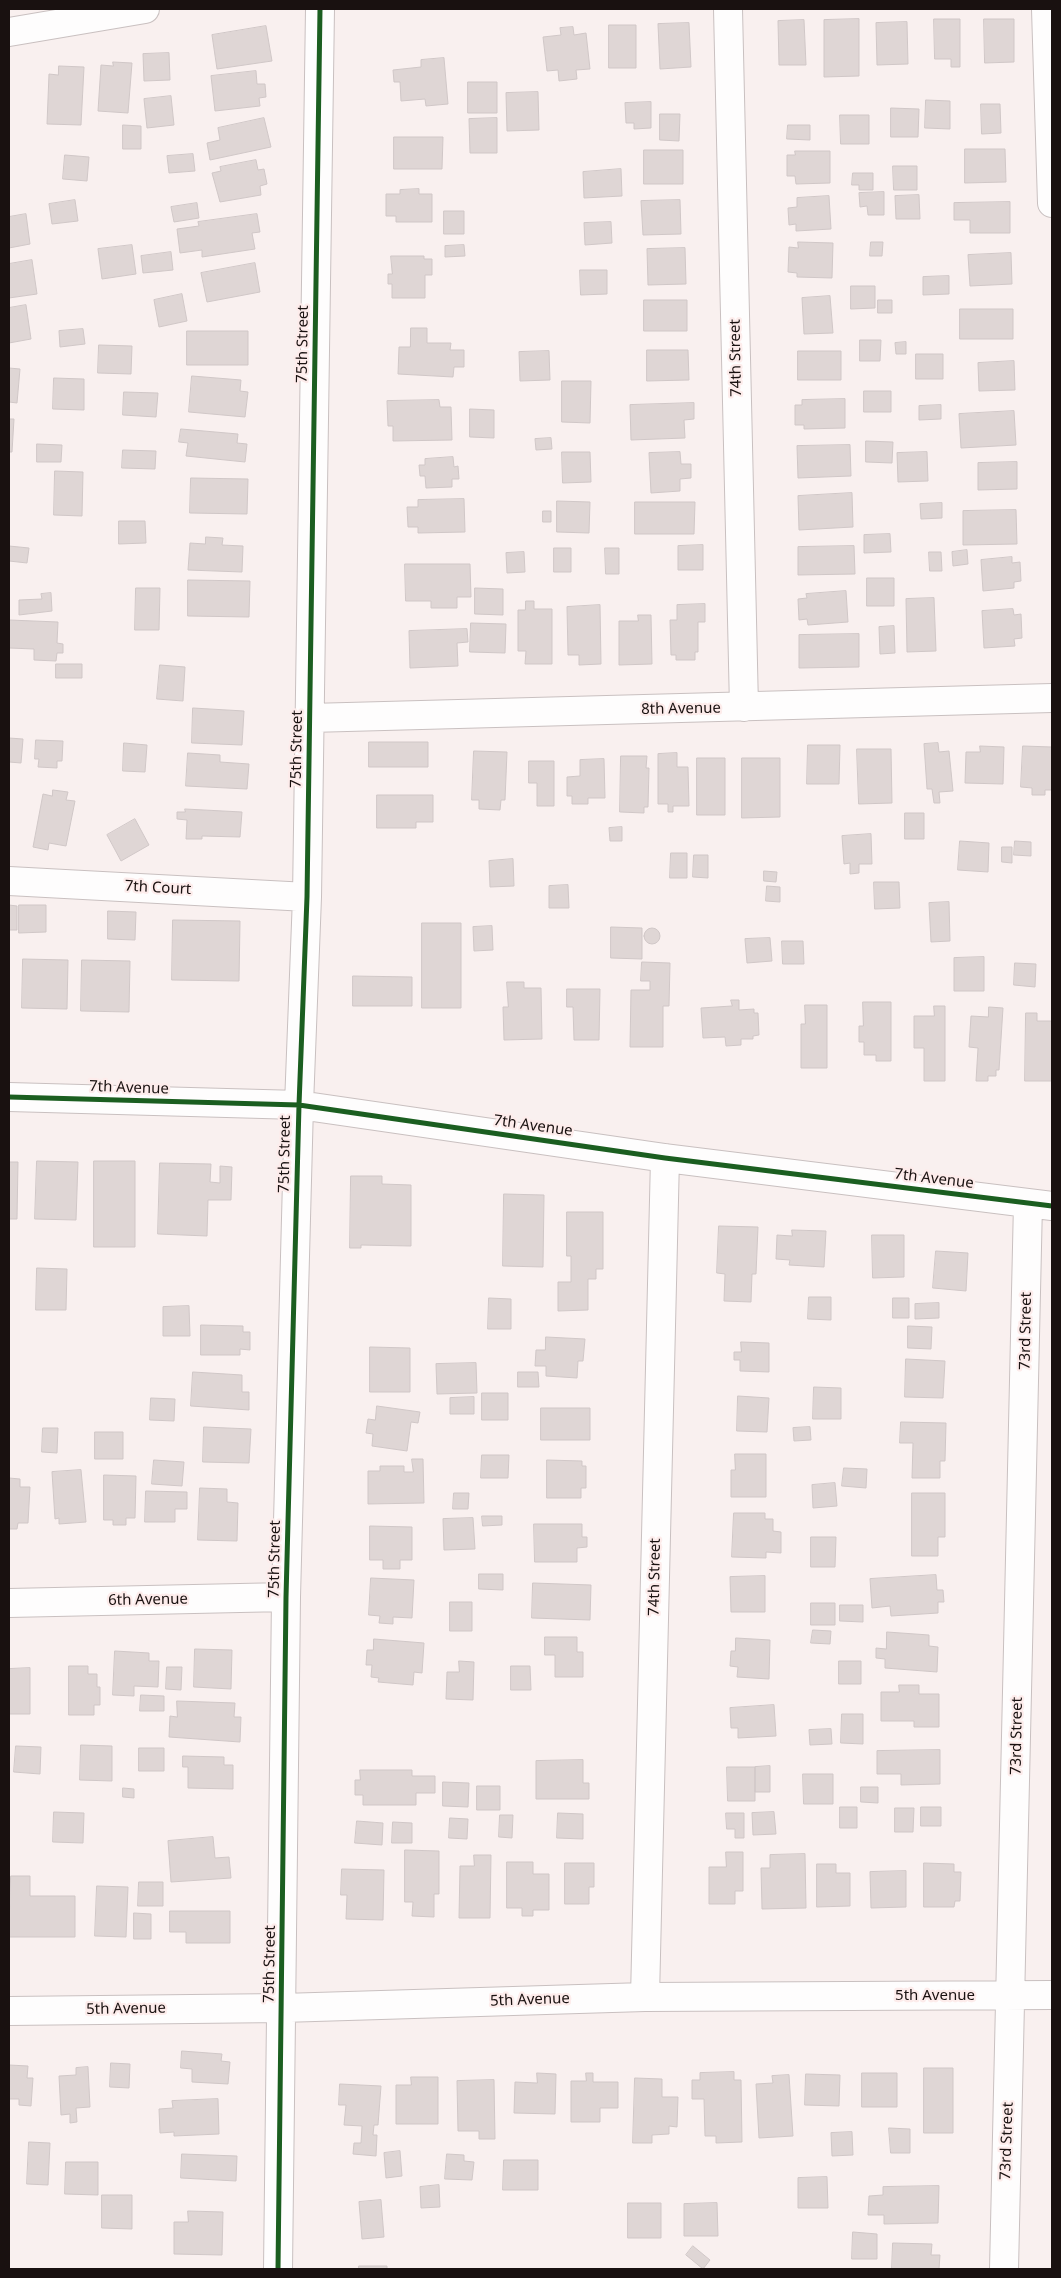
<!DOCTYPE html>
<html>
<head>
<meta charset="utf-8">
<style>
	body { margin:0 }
	#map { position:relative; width:1061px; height:2278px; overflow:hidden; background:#f9f0ef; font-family:"Noto Sans",sans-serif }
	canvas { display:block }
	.frame { position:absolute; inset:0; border:10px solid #191110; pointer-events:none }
</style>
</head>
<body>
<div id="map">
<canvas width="1061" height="2278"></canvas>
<div class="frame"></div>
</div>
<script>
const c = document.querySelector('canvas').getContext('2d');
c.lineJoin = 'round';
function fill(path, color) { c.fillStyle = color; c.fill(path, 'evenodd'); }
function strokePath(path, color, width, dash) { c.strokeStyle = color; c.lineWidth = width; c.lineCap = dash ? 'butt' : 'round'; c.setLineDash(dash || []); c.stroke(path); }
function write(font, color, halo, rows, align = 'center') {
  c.font = font + ' "Noto Sans",sans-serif'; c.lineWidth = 4.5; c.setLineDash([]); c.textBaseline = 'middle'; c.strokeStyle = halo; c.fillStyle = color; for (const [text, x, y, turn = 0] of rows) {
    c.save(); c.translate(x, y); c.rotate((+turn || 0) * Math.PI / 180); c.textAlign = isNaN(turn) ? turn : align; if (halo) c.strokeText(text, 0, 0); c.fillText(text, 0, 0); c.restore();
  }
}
const building = new Path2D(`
	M859,19v57l-35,1v-57z
	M934,19h26v48h-9v-8h-16z
	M984,19h30v43l-29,1z
	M804,20l2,45h-27l-1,-44z
	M907,22l1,42 -31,1 -1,-42z
	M689,23l2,44 -31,2 -2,-45z
	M609,25h27v43h-27z
	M266,26l6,35 -55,8 -5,-34z
	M573,27l1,8 12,-2 4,36 -14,1 1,9 -18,2 -1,-11 -11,1 -4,-34 18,-2 -1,-7z
	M169,53l1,27 -26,1 -1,-27z
	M444,58l4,46 -22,2 -1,-7 -24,2 -1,-19h-6l-1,-12 28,-3v-7z
	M113,62l19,1 -4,50 -30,-2 3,-46 12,1z
	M59,66l25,1 -3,58 -34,-1 2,-50 9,1z
	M256,71l1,13h8l1,13 -7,1 1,8 -45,5 -4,-35z
	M468,82h29v31h-29z
	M538,92l1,38 -32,1 -1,-38z
	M171,96l3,29 -27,3 -3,-29z
	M926,100l24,1v28l-25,-1z
	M651,102v26l-17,1v-6h-8l-1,-20z
	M981,104h19l1,29 -19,1z
	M891,108l28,1 -1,28h-27z
	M660,114h20l-1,27 -19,-1z
	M840,115h29v29h-28z
	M264,118l7,29 -61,13 -3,-17 13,-3 -2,-12z
	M497,118v35h-27l-1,-34z
	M123,125l18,1v23h-18z
	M788,125h22v15l-23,-1z
	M394,137h49l-1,32h-48z
	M965,149h40l1,33 -41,1z
	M644,150h39v34h-39z
	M795,151h35v32l-34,1 -1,-8h-8v-21h8z
	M193,154l2,17 -26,2 -2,-17z
	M65,155l24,2 -2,24 -24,-2z
	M256,160l2,10 6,-1 3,15 -7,2 1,9 -41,7 -8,-29 9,-2 -1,-4z
	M893,166h24v24h-23z
	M621,169l1,27 -38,2 -1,-26z
	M853,173h20v17h-14v-5h-7z
	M419,189v5h13v28h-36v-6h-10v-22h14v-4z
	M884,192v23h-16l-1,-9 -7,1 -1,-14z
	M919,195l1,24h-24l-1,-23z
	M829,196l2,33 -35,2v-7l-7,1 -1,-17 9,-1v-9z
	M75,200l3,21 -26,3 -3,-20z
	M680,200l1,34 -38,1 -2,-34z
	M1010,202v31h-40v-13h-16v-17z
	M197,203l2,15 -25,4 -3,-15z
	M444,211h20v23h-20z
	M26,214l4,30 -21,4v-31z
	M257,214l3,18 -8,1 3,16 -53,8v-7l-22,3 -3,-24 22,-3 -1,-4z
	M611,222l1,21 -27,2 -1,-22z
	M798,242l35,1 -1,35 -35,-1v-4l-9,-1 1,-25 9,1z
	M871,242h12l-1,14h-12z
	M132,245l4,29 -34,5 -4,-30z
	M464,245l1,11 -20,1v-11z
	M685,248l1,36 -38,1 -1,-36z
	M171,252l2,18 -30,3 -2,-17z
	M1011,253l1,31 -42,2 -2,-31z
	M391,256h33v3h8v16h-7v23h-33v-14h-4v-10h4z
	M32,260l5,34 -28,4v-34z
	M255,263l5,29 -53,10 -6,-29z
	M580,270h27v24l-26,1z
	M949,276v18l-26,1v-18z
	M851,286h24v22l-24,1z
	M182,294l5,27 -28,6 -5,-27z
	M830,296l3,37 -29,1 -2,-36z
	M644,300h43v31h-43z
	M878,300h14v13h-14z
	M26,305l5,34 -22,4v-35z
	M960,309h53v30h-53z
	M411,328h16v15h24l-1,7h14v17h-10l-1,10 -55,-3 1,-27h11z
	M83,329l2,15 -25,3 -1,-16z
	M187,331h61v34h-61z
	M860,340h21l-1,21h-20z
	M906,342v12h-10l-1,-11z
	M99,345l33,1 -1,28 -33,-1z
	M647,350h41l1,30 -42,1z
	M549,351l1,29 -30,1 -1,-29z
	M798,351h43v29h-43z
	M916,354h27v25h-27z
	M1014,361l1,29 -36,1 -1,-28z
	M9,368l11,1 -3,34 -8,-1z
	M192,376l49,4 -1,11 8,1 -3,25 -56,-5z
	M54,378l30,1v31l-31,-1z
	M562,381h29l-1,42 -28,-1z
	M864,391h27v21h-27z
	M124,392l34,1 -2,24 -33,-2z
	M845,399v29l-41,1v-4h-9v-20h7v-5z
	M439,400l1,7h11l1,33 -59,1v-15h-5l-1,-25z
	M694,403v16l-10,1 1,18 -54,2 -1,-35z
	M941,405v14l-22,1v-14z
	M470,409l24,1v28l-24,-1z
	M1014,411l2,34 -55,3 -2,-34z
	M9,419h5l-2,33h-3z
	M181,429l57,5 -1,9 10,1 -2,18 -59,-6 2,-13 -9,-1z
	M551,438l1,11 -16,1 -1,-11z
	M866,441l27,1 -1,21 -26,-1z
	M37,444l25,1 -1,17h-24z
	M850,445l1,31 -53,2 -1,-32z
	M123,450l33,1 -1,18 -33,-1z
	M562,452h28l1,30 -28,1z
	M680,452l1,12h10v14l-11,1v12l-29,2 -2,-40z
	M927,452l1,29 -30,1 -1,-29z
	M453,457l1,10 4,-1 1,13h-7v8l-26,1 -1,-12h-5l-1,-11h6v-6z
	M1017,462v27l-39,1v-27z
	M55,471l28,1 -1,44 -28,-1z
	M191,478l57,1 -1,35 -57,-1z
	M852,493l1,34 -54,3 -1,-34z
	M464,499l1,33 -47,1v-6h-10l-1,-20h11v-7z
	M557,501l33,1 -1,31 -32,-1z
	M635,502h60l-1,32h-59z
	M942,503v15l-21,1 -1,-15z
	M1016,510l1,34 -54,1v-34z
	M543,511h8v11h-8z
	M119,521h26l1,22 -27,1z
	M890,534l1,18 -27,1v-18z
	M206,537l17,1 -1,7 21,1 -1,26 -54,-2 2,-27 15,1z
	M703,545v25h-25v-24z
	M9,546l20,2 -2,15 -18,-2z
	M854,546l1,28 -57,1v-28z
	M554,548h17v24h-17z
	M605,548h14v26h-13z
	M967,550l1,14 -15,2 -1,-14z
	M524,552l1,20 -18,1 -1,-20z
	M929,552h12l1,19h-12z
	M1012,557v6l8,-1 1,19 -7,1v6l-31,3 -2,-31z
	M405,564h65l1,33h-14v11h-26v-7h-25z
	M867,578h27v28h-27z
	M188,580l62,1 -1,36 -61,-1z
	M136,588h24l-1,42h-24z
	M475,588l28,1v26l-28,-1z
	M846,591l2,31 -40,3 -1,-6 -8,1 -1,-21 9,-1 -1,-4z
	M51,593l1,18 -33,4v-15l23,-1 -1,-5z
	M934,598l2,53 -29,1 -1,-53z
	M526,601h8v8h18v55h-27l1,-13h-8v-41h7z
	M705,604v18h-7v30h-3v8h-19v-5h-5l-1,-35h7v-15z
	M600,605l1,59 -22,1v-10h-11l-1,-48z
	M1013,609l1,6 7,-1 1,24 -8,1 1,7 -31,2 -2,-37z
	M638,615h13l1,49 -33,1v-44h19z
	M9,620l49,2 -1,21 6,1v9h-6l-1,8 -22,-1v-11l-25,-1z
	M471,623l35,1 -1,29 -35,-1z
	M894,626l1,27 -15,1 -1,-27z
	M467,629l1,13 -11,1 1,23 -48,2 -1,-37z
	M859,634v33l-60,1v-33z
	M56,664h26v14h-26z
	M160,665l25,2 -2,34 -26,-2z
	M193,708l51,3 -2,34 -50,-2z
	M9,738l14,1 -2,24 -12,-1z
	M36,740l27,1 -1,20h-5v7l-19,-1 1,-8h-4z
	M369,742h59v25h-59z
	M124,743l23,2 -2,27 -22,-1z
	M938,743l1,9 10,-1 4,40 -14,1 1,11h-6l-2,-14h-5l-3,-45z
	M808,745h32l-1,39h-32z
	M980,746l24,1 -1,37 -38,-1 1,-31h14z
	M1023,746l29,1v43h-7v5h-13v-7l-11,-1z
	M857,749h34l1,54 -33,1z
	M474,751l33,1 -2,48h-4l-1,10 -21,-1v-9h-7z
	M188,753l32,2v7l29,2 -2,25 -61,-3z
	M677,753v14h11l1,39h-16v6h-5v-8h-10v-50z
	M621,756h26l-1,12h3l-1,39h-4v6l-24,-1z
	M697,758h28v57h-28z
	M742,758h38v59l-38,1z
	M604,759l1,39h-17v6h-16v-8h-5v-19l13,-1v-16z
	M529,761h25v45h-17v-23h-8z
	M53,790l15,2 -2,8 9,1 -9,45 -17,-3 -1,7 -15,-3 10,-53 9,2z
	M377,795h56v27h-17v6h-39z
	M185,809l57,3 -2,25 -38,-1v3h-16l1,-19 -10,-1v-7h8z
	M905,813h19v26h-19z
	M135,819l14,26 -28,16 -14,-26z
	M622,827v14h-12l-1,-13z
	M871,834l1,30h-13v9l-9,1v-11l-6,1 -2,-28z
	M960,841l29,2 -1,29 -30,-2z
	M1015,841l16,1v14l-17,-1z
	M1002,847h10v16l-10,-1z
	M671,853h16v25h-17z
	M694,855h14v23l-15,-1z
	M513,859l1,27 -24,1 -1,-26z
	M764,871l13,1 -1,10 -12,-1z
	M874,882h25l1,26 -25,1z
	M568,885l1,23h-20v-22z
	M767,886l13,1v15l-14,-1z
	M949,902l1,39 -19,1 -2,-39z
	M9,905l8,1v24h-8z
	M19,905h27v27l-27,1z
	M108,911l28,1 -1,28 -27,-1z
	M173,920l67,1 -1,60 -67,-1z
	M422,923h39v85h-39z
	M492,926l1,24 -19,1 -1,-24z
	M611,927l31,1v31l-31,-1z
	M644 936a8 8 0 1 1 16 0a8 8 0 1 1-16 0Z
	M770,938l2,23 -25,2 -2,-24z
	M782,941h21l1,23h-21z
	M984,957v34h-30v-33z
	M23,959l45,1 -1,49 -45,-1z
	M82,960l48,1 -1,51 -48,-1z
	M642,962l28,1 -1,43h-6v41h-33l1,-57h19v-9h-9z
	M1015,963l21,1 -1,23 -21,-2z
	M353,976l59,1v29h-59z
	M507,982h17v6h17l1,51 -38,1 -1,-33h5z
	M567,989h33l-1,51h-25l-1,-33h-6z
	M731,1000h8v10l15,-1v4h4l1,22 -6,1v3h-12v6l-15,1 -1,-9 -22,1 -2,-30 31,-2z
	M863,1002h28v59h-15v-6h-12v-13h-5v-16h4z
	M805,1005h22v63h-26v-44h4z
	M934,1006h11v75h-21v-33h-10v-32h20z
	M989,1007l14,1 -4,62h-3v6h-8v5h-12l2,-33 -9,-1 2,-31 17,1z
	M1026,1013h11v8h15v60h-27z
	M37,1161l41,1 -2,58 -41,-1z
	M94,1161h41v86h-41z
	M9,1162h9l-1,57h-8z
	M160,1163l51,1 -1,18 10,1v-17l12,1 -1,33h-23l-1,36 -49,-2z
	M351,1176h31v8l29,1v61l-50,-1v3h-11z
	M504,1194l40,1 -1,72 -40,-1z
	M567,1212h36v57h-7v10h-8v31l-30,1v-29h13v-26h-4z
	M719,1226l39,1 -2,47h-4l-1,28 -27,-1 1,-27 -8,-1z
	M792,1230l34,1 -2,36 -35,-2 1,-5 -14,-1 1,-24 15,1z
	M872,1235h32v42l-31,1z
	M936,1251l32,2 -2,38 -33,-3z
	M37,1268l30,1 -1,41h-30z
	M809,1297h22v23l-23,-1z
	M489,1298l22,1v30h-23z
	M893,1298h16v20h-16z
	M939,1303v15l-24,1v-15z
	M189,1306l1,30h-27v-29z
	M201,1325l42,1v6h7v18l-10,-1v6h-39z
	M908,1326l24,1 -1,22 -23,-1z
	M546,1337l39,2 -2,22h-5l-1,17 -31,-2v-10h-11l1,-16h9z
	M741,1342l28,1v29l-29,-1v-11h-6v-8h7z
	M370,1347l40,1v44h-40z
	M906,1359l39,2 -2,37 -38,-1z
	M476,1363l1,30 -40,1 -1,-30z
	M193,1372l49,3v17h7v18l-58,-4z
	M518,1372h20l1,15h-21z
	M814,1387l27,1v31h-28z
	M482,1393h26v27h-26z
	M738,1396l31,2 -2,34 -30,-1z
	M474,1397v17h-24v-16z
	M151,1398l24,1 -1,22 -24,-1z
	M377,1406l43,6 -2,11 -7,-1 -4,29 -35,-5 1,-12 -7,-1 2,-14 7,1z
	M541,1408h49v32h-49z
	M901,1422l45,1 -1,38h-5v17h-28l1,-35h-13z
	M204,1427l47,2 -2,34 -46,-1z
	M810,1427l1,13 -17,1 -1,-13z
	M43,1428h15l-1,25 -15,-1z
	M95,1432h28v27h-28z
	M735,1454h31v43h-35v-27h4z
	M482,1455h27l-1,23h-27z
	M412,1459h11l1,44 -56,1v-33h12v-5h24v6h9z
	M154,1460l30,2 -2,24 -30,-2z
	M547,1460l35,1v5h4v22h-5v10h-34z
	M844,1468l23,1 -1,19 -24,-2z
	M81,1470l5,52 -27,2v-6l-4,1 -3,-47z
	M104,1475l32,1 -1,42h-9v7h-13v-5h-9z
	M9,1478l11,1v8h10l-2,36h-10l-1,6h-8z
	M835,1483l2,23 -24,2 -1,-23z
	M200,1488l27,1v13l11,1 -1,38 -39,-1z
	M146,1491l41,1v17h-12v13h-30z
	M454,1493h15l-1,16h-15z
	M912,1493h33v44h-7v19h-26z
	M734,1513h31v6h8v12l8,1v21l-15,-1v6l-34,-1z
	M482,1516h20v9l-19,1z
	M473,1518l2,31 -31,1 -1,-31z
	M534,1524h48v13h5v10l-10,1v14h-42z
	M370,1526l42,1v33h-12v9h-17v-9h-13z
	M811,1537h25l-1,30h-24z
	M479,1574h24v16l-24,-1z
	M936,1575l1,15h6l1,12h-6v11l-47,3 -1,-10 -18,2 -2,-29z
	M765,1576v36h-34l-1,-35z
	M371,1578l43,2 -2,38 -19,-1v7l-14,-1 1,-7 -11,-1z
	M533,1583l58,2 -1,35 -58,-2z
	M450,1602h22v29h-22z
	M811,1603h24v22h-24z
	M840,1605h23v17l-23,-1z
	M813,1630l18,1 -1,13 -19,-1z
	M887,1632l42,3v11l9,1 -1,25 -52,-4v-9l-9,-1v-10l10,1z
	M545,1637h32v15h6v25h-28v-22h-10z
	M736,1638l34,2 -1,39 -32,-2 1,-10 -8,-1 1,-15h4z
	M374,1639l50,4 -2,30 -8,-1 -1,13 -35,-3 1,-4 -8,-1 1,-12h-6l1,-15h6z
	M195,1649l37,1 -1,39 -37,-2z
	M115,1651l34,2v8h10l-1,26 -24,-1v10l-21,-1z
	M459,1661l15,1 -1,38 -27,-1 1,-27h12z
	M839,1661h22v23h-22z
	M69,1666h19v8h9v13h3v18h-6v10h-25z
	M511,1666h19l1,24h-20z
	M167,1667h15l-1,23 -15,-1z
	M30,1668v46h-21v-45z
	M899,1685h20v9h20v33h-25v-6h-33v-29h18z
	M141,1695l23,1v15h-24z
	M177,1701l58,2 -1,14h7l-1,25 -71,-5 1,-21 7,1z
	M774,1705l2,31 -38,2v-10h-7l-1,-20z
	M842,1714h21v30l-22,-1z
	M831,1729l1,15 -22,1 -1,-15z
	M81,1745l31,1v35l-32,-1z
	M16,1746l25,1 -1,27 -26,-2z
	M139,1748h25v23h-25z
	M940,1750v34l-39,1v-11h-24v-23z
	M183,1756l41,1v8h9v24l-45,-1v-21h-5z
	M583,1760v23h6v16h-53v-38z
	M770,1766v26h-15v-25z
	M727,1767h28v34h-27z
	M360,1770h52v6h23v17h-19v12h-53v-10h-8v-15h5z
	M803,1774h30v30h-29z
	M443,1782l26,1 -1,24 -25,-1z
	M477,1786h23v24h-23z
	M861,1787h17v16l-17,-1z
	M123,1788l11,1v9l-11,-1z
	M840,1807h17v21h-17z
	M921,1807h20v19h-20z
	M895,1808h19l-1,24h-18z
	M54,1812l30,1 -1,30 -30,-1z
	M774,1812l2,22 -23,1 -1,-22z
	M558,1813l25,1v25l-26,-1z
	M726,1813h18v25h-9v-9h-8z
	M500,1815h13l-1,23 -13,-1z
	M450,1818l18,1 -1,20 -18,-1z
	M357,1821l26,2 -1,22 -27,-2z
	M393,1822l19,1v20h-20z
	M213,1837l2,21 14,-1 2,21 -60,4 -3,-41z
	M405,1850l34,1v43h-5v23l-22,-1 1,-14h-8z
	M726,1852h17v39h-8v13h-26v-37h17z
	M805,1854l1,54 -44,1 -1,-41h9v-13z
	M474,1855h17l-1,63h-31l1,-52h14z
	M507,1862h26v12h16v36h-16v6h-11v-8h-15z
	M565,1863h29v24h-5v17h-24z
	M924,1863l30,1v8h7l-1,29h-5l-1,6h-30z
	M817,1864h19v9h14v33l-33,1z
	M342,1869l42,1 -1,50 -37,-1 1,-24h-6z
	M906,1871v36l-35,1 -1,-36z
	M11,1876h19v20h45v41h-66z
	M139,1882h24v24h-25z
	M97,1886l31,1 -2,50 -31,-1z
	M170,1911h60v32h-44v-11h-16z
	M134,1913l17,1v25h-17z
	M182,2051l40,3 -1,7 9,1 -2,22 -36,-2v-13l-11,-1z
	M111,2063l19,1 -1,24 -19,-1z
	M9,2065l19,1 -1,12h6l-2,28 -12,-1v-6h-10z
	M88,2067l2,40 -14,1 1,14 -7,1v-9l-9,1 -2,-39 17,-1v-7z
	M924,2068h29v65h-29z
	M734,2072v8h7l1,62 -26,1v-7h-11l-1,-37h-12v-19h8v-7z
	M537,2073l19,1 -1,40 -41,-1 1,-31 22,1z
	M586,2073h7v9h25v26h-18v14h-29v-41h15z
	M862,2073h35v34h-35z
	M806,2074l34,1 -1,31 -34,-1z
	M789,2075l4,61 -34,2 -3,-54 17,-1 -1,-7z
	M411,2077h27v47h-42v-39h15z
	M635,2078l27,1v18h16l-1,30 -8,-1v8l-17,1v8h-19z
	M494,2080l1,59h-16v-8h-21l-1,-50z
	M340,2084l41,2 -3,39h-4l-1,10h4l-1,21 -23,-2 1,-11h7l1,-17 -18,-1 2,-20h-7z
	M218,2099l1,35 -45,2v-4l-14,1 -1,-24 14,-1 -1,-7z
	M889,2128l21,1v24h-19z
	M852,2132l1,23 -21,1 -1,-23z
	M29,2142l21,1 -2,42 -21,-1z
	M400,2151l2,25 -16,2 -2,-25z
	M182,2154l55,2 -1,25 -55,-3z
	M447,2154l17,1v6l10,1 -2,18 -27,-1z
	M504,2160h34v30h-35z
	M66,2162h32v33l-33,-1z
	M827,2177l1,31h-30v-30z
	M439,2185l1,22 -19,1 -1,-21z
	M939,2186l-1,37 -54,1v-9h-16l1,-19 14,-1v-8z
	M102,2195h30v34l-30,-1z
	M381,2200l3,37 -22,2 -3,-37z
	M628,2203h33v35h-33z
	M717,2203l1,33h-34v-32z
	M188,2211l35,1 -1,43 -48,-1v-32h14z
	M853,2232l24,2v25h-25z
	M893,2243l39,1 -1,11h9l-1,14h-47z
	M693,2246l17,14 -7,9 -17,-14z
	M359,2266h28v3h-28z`);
const minor = new Path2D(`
	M728,9l16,698
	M1046,9l6,194
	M9,32l136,-23
	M310,718l742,-20
	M9,881l298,16
	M9,1097l290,8 366,53 387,48
	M9,1603l277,-6
	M645,1997l20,-839
	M9,2011l273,-3 363,-11 407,-2
	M278,2269l8,-672 13,-492 8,-208 13,-888
	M1004,2269l24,-1066`);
const cycleway = new Path2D(`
	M9,1097l290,8 366,53 387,48
	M278,2269l8,-672 13,-492 8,-208 13,-888`);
const streetNames = [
	["75th Street",303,344,-89],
	["74th Street",736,358,-91],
	["8th Avenue",681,709,-1],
	["75th Street",297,749,-89],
	["7th Court",158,888,3],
	["7th Avenue",129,1088,2],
	["7th Avenue",533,1126,8],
	["75th Street",285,1154,-89],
	["7th Avenue",934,1179,7],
	["73rd Street",1026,1331,-89],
	["75th Street",275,1559,-89],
	["74th Street",655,1577,-89],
	["6th Avenue",148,1600,-1],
	["73rd Street",1017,1736,-89],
	["75th Street",270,1964,-89],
	["5th Avenue",935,1996],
	["5th Avenue",530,2000,-2],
	["5th Avenue",126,2009,-1],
	["73rd Street",1007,2141,-88]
];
fill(building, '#dfd6d5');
strokePath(building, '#d0c7c7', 1);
strokePath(minor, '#c9c0c0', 30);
strokePath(minor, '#fefdfd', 28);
strokePath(cycleway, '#1b5e20', 5);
write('15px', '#191110', '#fdeceb', streetNames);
</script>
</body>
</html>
